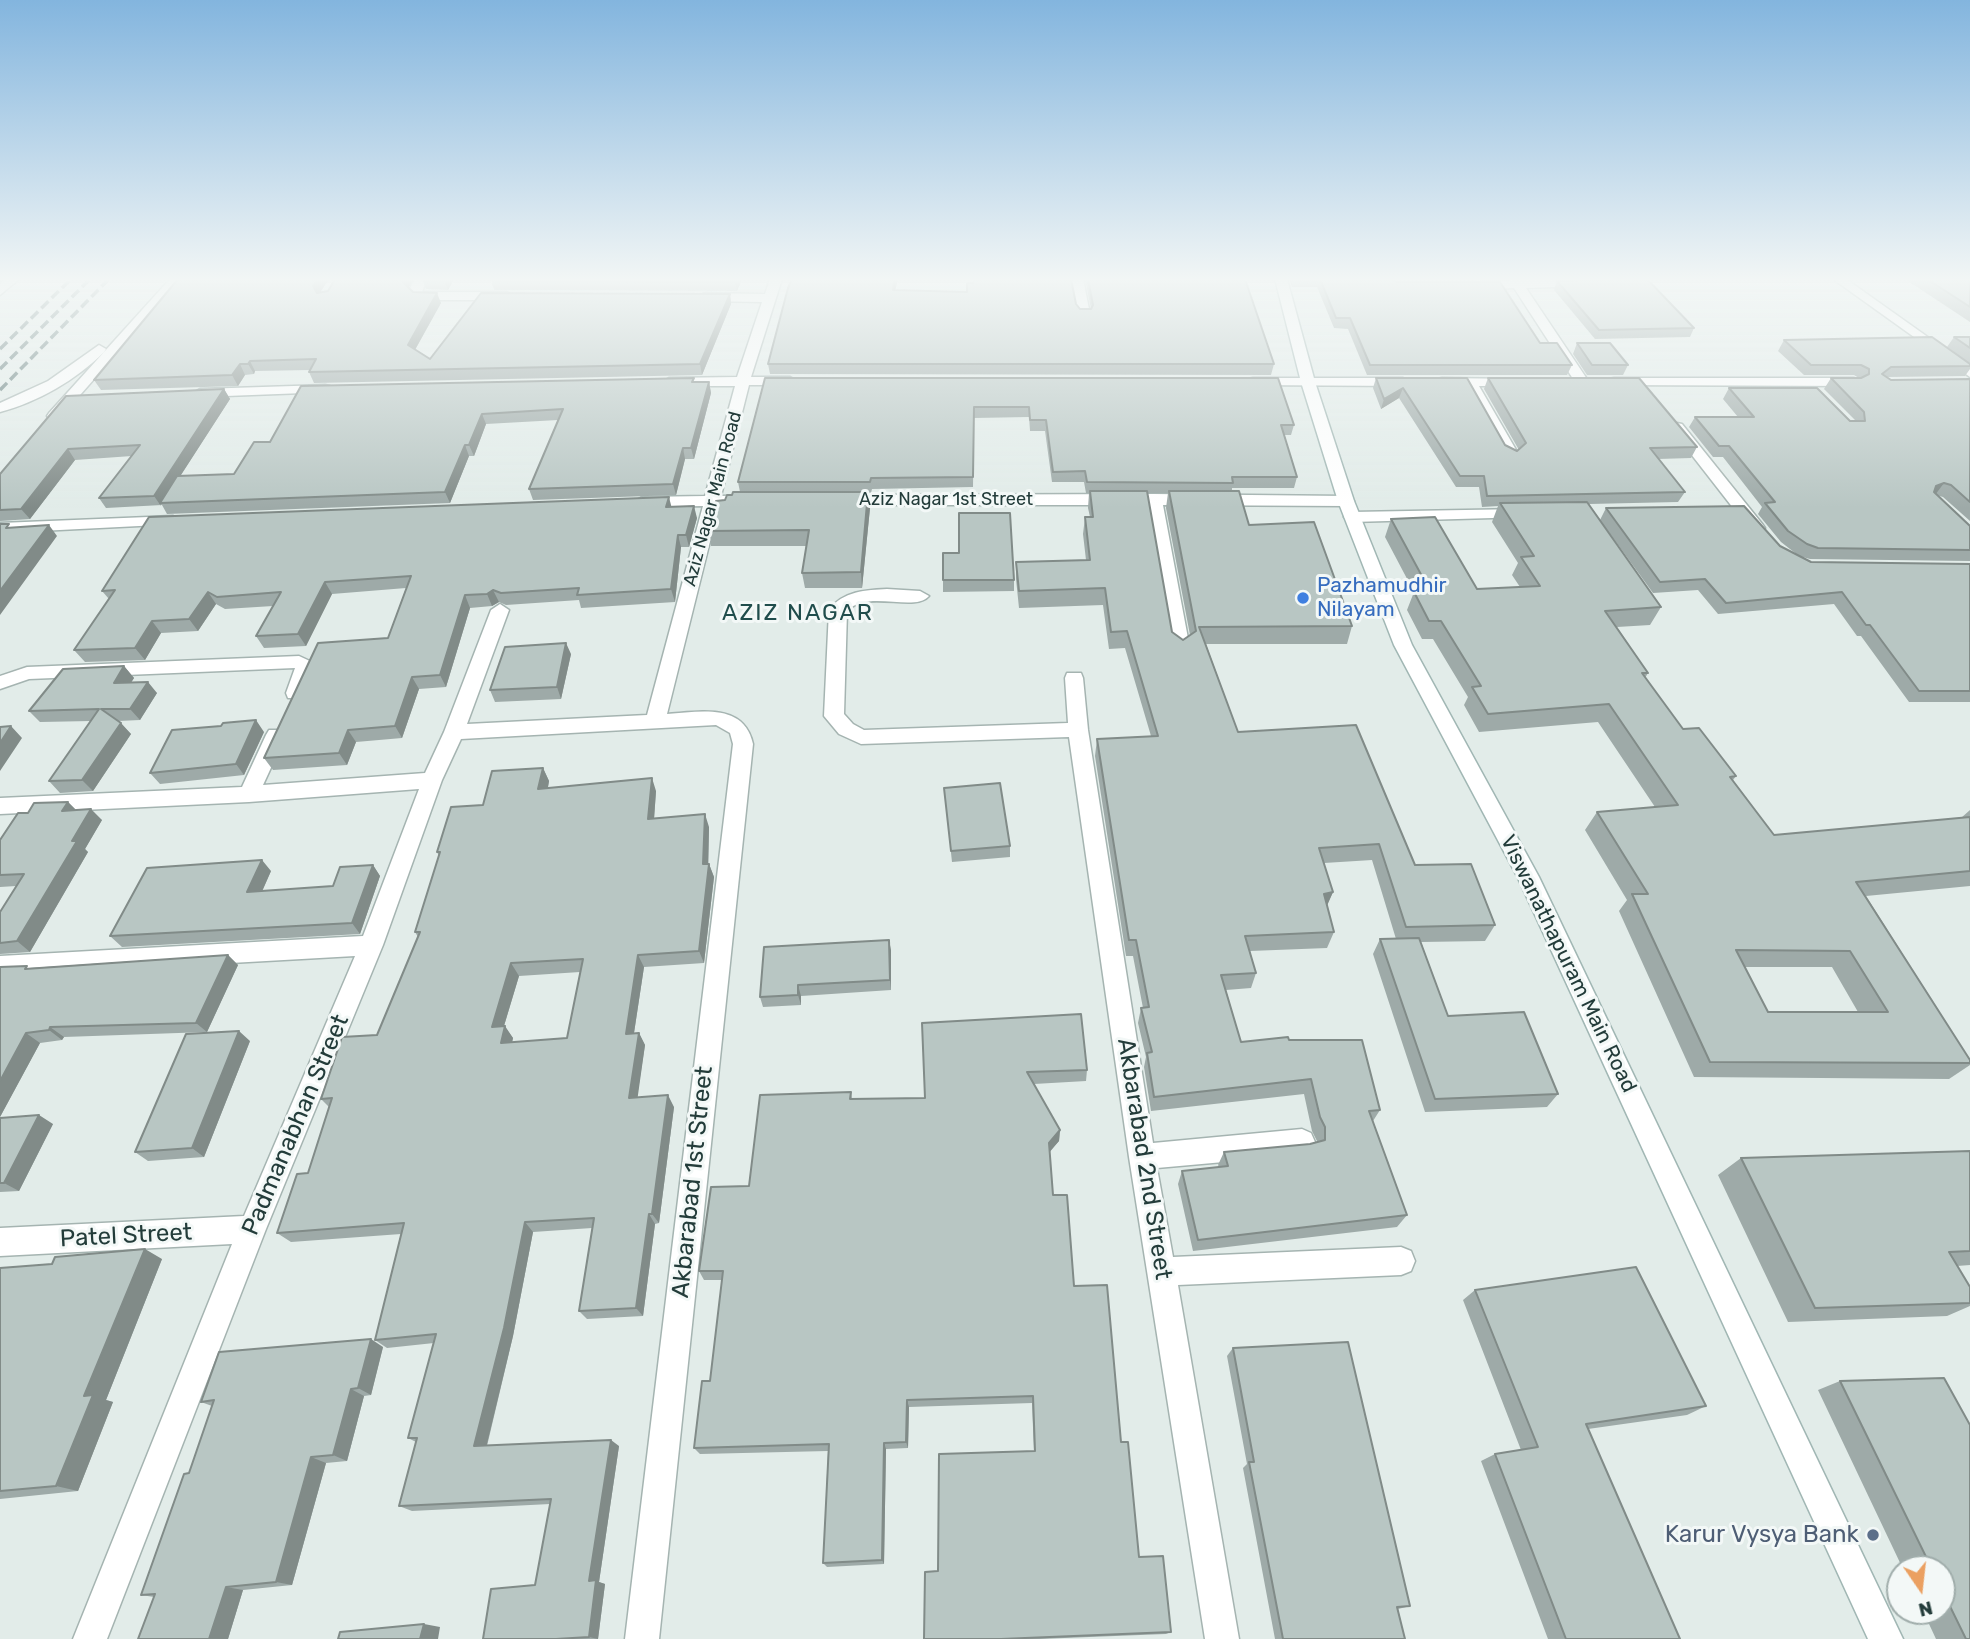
<!DOCTYPE html>
<html>
<head>
<meta charset="utf-8">
<style>
	body { margin:0 }
	#map { position:relative; width:1970px; height:1639px; overflow:hidden; background:#e2ece9; font-family:Rubik,sans-serif }
	canvas { display:block }
	.north { position:absolute; left:1886px; top:1555px; width:70px; height:70px; box-sizing:border-box; background:#f3f8f7; border:2px solid #a0adab; border-radius:50%; rotate:166deg; font-size:19px; font-weight:700; line-height:28px; text-align:center; color:#233c3a }
	.north::after { content:''; display:block; margin:auto; width:24px; height:32px; background:#eba061; clip-path:polygon(50% 0,100% 100%,50% 72%,0 100%) }
</style>
</head>
<body>
<div id="map">
<canvas width="1970" height="1639"></canvas>
<div class="north">N</div>
</div>
<script>
const c = document.querySelector('canvas').getContext('2d');
c.lineJoin = 'round';
function strokePath(path, color, width, dash) { c.strokeStyle = color; c.lineWidth = width; c.lineCap = dash ? 'butt' : 'round'; c.setLineDash(dash || []); c.stroke(path); }
function fill(path, color) { c.fillStyle = color; c.fill(path, 'evenodd'); }
function write(font, color, halo, rows, align = 'center') {
  c.font = font + ' Rubik,sans-serif'; c.lineWidth = 6; c.setLineDash([]); c.textBaseline = 'middle'; c.strokeStyle = halo; c.fillStyle = color; for (const [text, x, y, turn = 0] of rows) {
    c.save(); c.translate(x, y); c.rotate((+turn || 0) * Math.PI / 180); c.textAlign = isNaN(turn) ? turn : align; if (halo) c.strokeText(text, 0, 0); c.fillText(text, 0, 0); c.restore();
  }
}
const minor = new Path2D(`
	M415,279h12l-5,13h85l6,4 -6,4h-88l-11,-8z
	M770,279h12l-31,98h39l7,4 -7,4h-41l-28,111 32,-1 8,5 -8,5h-34l-52,209c32,-2 77,-12 86,30l-94,895h-34l108,-895 -3,-11 -14,-8 -255,14 -19,41 -59,165 -117,284 -159,410h-34l159,-395 -232,12v-28l244,-12 111,-260 -355,20v-20l363,-20 56,-147 -170,13 -249,12v-16l242,-11 24,-52 3,-5h14l3,5 -23,50 162,-12 19,-41 47,-122 9,-6 9,6 -42,114 180,-9 56,-209 -61,1 -8,-5 8,-5 63,-1 30,-110h-66l-7,-4 7,-4 68,-1 25,-75 -58,-1 -6,-4 6,-4 61,1z
	M1071,279h12l7,35 -1,3h-10l-1,-3z
	M1508,279h80v6l-4,1 -58,2 63,94 -2,3h-10l-63,-97 -37,2 -6,-4 6,-4 32,-1z
	M1833,279h13l124,88v10z
	M1253,378h150l7,4 -7,4 -155,-1v-6z
	M1442,378l78,1v6l-5,1h-36l40,69 -3,3h-10l-41,-72 -28,-1v-6z
	M1614,378h240l7,4 -7,4 -245,-1v-6z
	M325,385l5,1v6l-130,5 -7,-4 7,-4z
	M1677,423l5,1 81,101 2,3 -2,3h-12l-81,-104z
	M1154,494l192,2 8,5 -8,5 -183,-1 27,144 -9,6 -9,-6 -25,-144h-305l-8,-5 8,-5z
	M1522,509l6,2 2,3 -2,3 -176,5 -8,-5 8,-5z
	M173,516l8,5 -2,3 -179,9v-10z
	M887,589l33,2 9,5c-15,17 -61,-7 -82,15l-3,103 9,10 11,6 204,-7 -3,-45 2,-5h14l2,5 5,52 65,413 149,-14 9,4 4,9 -4,9 -9,4 -145,13 16,89 228,-10 10,4 4,10 -4,10 -10,4 -223,10 61,354h-34l-76,-482 -60,-420 -208,7 -22,-10 -15,-18 5,-106c14,-19 37,-20 58,-21z
	M299,656l13,6 2,4 -12,32h-14l-2,-5 9,-25 -266,11 -29,10v-13l27,-9z`);
const tertiary = new Path2D(`
	M6,279h13l-19,16v-11z
	M170,279h12l-123,140h-10l-2,-3 2,-3z
	M99,345l7,4 -2,3c-28,28 -66,50 -104,60v-9l48,-22z`);
const secondary = new Path2D(`
	M1275,279h12l28,103 39,119 58,144 127,232 364,762h-35l-350,-761 -124,-233 -56,-144 -37,-119z`);
const rail = new Path2D(`
	M0,349l71,-70
	M0,369l90,-90
	M0,390l109,-111`);
const wall = new Path2D(`
	M329,279l-9,13 8,-1 7,-12h79l-6,8 5,5 28,11 -26,47 15,9 300,-65 1,10 -29,71 -388,8 -5,-11 1,-2 -55,1 -1,3 -9,1 -7,11 -137,4 -7,-10z
	M422,279h32l-6,11 -22,-1z
	M492,279h250l-5,12 -243,-1 -3,-10z
	M792,279h106l-3,11 181,14 4,5h11l-6,-30h160l29,85 -3,11 -501,-1 -2,-10z
	M1289,279h105l3,3 143,61 32,22 -5,10h-200l-19,-46 -14,-1 -17,-41h-25z
	M1905,279h65v43z
	M1557,281l137,47 -4,9 -95,2 -41,-49z
	M1954,337h16v27l-23,-17z
	M1784,340l186,24v5l-5,7 -78,1 4,3 79,-1v142l-27,-24 -7,-2 34,31v35l-160,-2 -11,-3 -18,-14 -23,-28 4,-7 -39,-50h-10l-24,-30 6,-10h43l-15,-18 6,-11 121,33h6l-32,-32 7,-11h28l-5,-3h-50l-26,-24z
	M1577,343l51,22 -5,10h-36l-14,-21z
	M765,378l529,47 -3,10h-7l13,42 -3,11h-62v3l17,34 103,101 -5,18h-141l32,88 257,193 -10,16 -64,1 27,74 110,78 -11,13 -122,5 -52,-158 7,-15h16l-24,-79 -48,3 9,29 -6,13 7,27 -7,16 -77,3 6,22 -5,15 -25,2 15,52 48,-2 91,70 -7,11 34,94 -10,12 -204,24 -15,-67 4,-13 37,-4 -1,-2 6,-13 86,-8 7,-2v-1l-5,-10 -8,-37 -153,17 -7,-44 2,-10 -8,-34 3,-15h2l-10,-52h-7l-31,-200 2,-17 54,-3 -26,-88 -16,1 -6,-44 -84,3 -3,-29v-17l70,-2 -3,-26 2,-17h5l-2,-9 1,-15h-3l-2,-11h-32l-7,-51h-15l-1,-14 -55,1 -1,69 -101,2 -1,4h-3l2,15 -8,80h-57l-3,-15 4,-27h-95l-3,-15 17,-31 7,-5 8,-3 -2,-10zM1147,493h21l-2,15 24,127 -7,5 -11,-8z
	M1376,378h91l38,67 12,6 2,-1 -35,-61 4,-11 209,69 -6,11 -33,1 27,33 -7,10 -89,2 72,103 -11,18 -33,2 31,46 -3,5 38,51 53,47 -3,4 41,55 187,-17 9,-8v76l-104,10 104,164v5l-21,14 -255,-2 -75,-166 8,-11 -42,-70 12,-18 58,-5 -57,-85 -119,10 -15,-27 4,-8 -35,-58h-11l-15,-29 7,-18 -29,-55 6,-18 86,70 43,-2 -8,-12 6,-12 -26,-41 6,-16 -16,1 -3,-20h-23l-57,-89 -18,11 -8,-21zM1745,967h87l26,45h-90z
	M695,382h14l2,11 -17,66h-9l-9,36 -143,5 -4,-11 29,-69 -72,4 -12,32h-5l-19,47 -283,11 -5,-9 -56,3 -7,-10 33,-42 -57,4 -45,59 -30,2v-47l224,-85 6,10 -50,77 54,-2 36,-32z
	M671,507l26,11 -8,29h-8l-6,55 -94,6 -2,-8 -73,5 -7,-3 -7,4 -22,2 -24,79 -27,2 -17,49 -46,4 -9,23 -74,5 -9,-12 124,-120 18,-50 -74,6 -26,52 -42,2 -8,-12 17,-30 -48,3 -9,-5 -18,27 -37,2 -16,27 -60,2 -11,-12 35,-51 -7,-8z
	M1606,508l174,38 31,16 159,2v138h-61l-48,-66h-4l-23,-32 -116,10 -20,-24 -45,3 -53,-73z
	M943,553h16l55,27v11l-71,1z
	M571,654l-10,45 -66,3 -5,-12z
	M124,666l10,12 -3,4 26,11 -17,27 -22,1 13,13 -38,57 -33,2 -11,-12 42,-60 -51,1 -11,-11z
	M264,732l-20,43 -84,9 -10,-11z
	M543,768l6,13 -1,7 108,3 -2,28 55,8 -1,37h1l5,13 -10,86 -60,4 -10,66h5l6,12 -8,52 37,10 -15,116 -4,1 -12,92 -56,3 -8,-8 13,-83 -59,4 -20,104 -26,110h132l-20,136 6,2 -7,55h-115l52,-54 15,-81 -138,7 -13,-5 17,-64 -8,-4 26,-95 -47,5 -12,-8 26,-106 -110,8 -14,-9 31,-60 21,-66 -8,-8 56,-64 41,-98 -3,-5 24,-76 -2,-4 46,-47zM580,972l-13,66 -55,5 1,-5 -9,-12 15,-50z
	M944,788l66,58v11l-58,5z
	M68,802l8,8 26,10 -17,29 3,3 -58,100 -30,2v-42l16,-26 -16,1v-47l28,-27z
	M373,865l7,11 -20,58 -238,13 -12,-11 161,-65 -9,20 71,-5z
	M891,950v40l-90,6v9l-38,2 -3,-10z
	M228,955l10,10 -31,67 -143,5 -2,3 -22,3 -40,74v-150l29,1z
	M922,1023l165,47 -1,11 -52,3 26,46 -1,11 -10,11 4,43 21,91 47,156 18,115 32,75 -5,2 -127,5h-115l14,-68 96,-119 -2,-49 -123,4 -1,41 -22,1 -2,115 -57,3 -4,-4 5,-112 -128,3 -6,-6 16,-67 12,-101h-18l-5,-9 50,-85 102,-94 1,7 73,-1z
	M250,1041l-46,116 -56,4 -13,-9z
	M0,1118l53,6 -34,67 -19,1z
	M1970,1151v114l-13,1 13,21v19l-23,10 -159,6 -70,-147 23,-17z
	M162,1259l-56,141 7,2 -35,89 -78,8v-231z
	M1475,1290l231,116 -19,9 -99,14 92,210h-132l-67,-178 14,-7 26,-4 -58,-150z
	M383,1347l-12,48 -7,1 -17,65 -21,2 -34,122 -49,5 -15,49h-90l16,-42 -13,-2 48,-122 23,-67 -11,-4z
	M1233,1348l177,258 -12,3 7,30h-130l-32,-171 4,-4 -20,-108z
	M1944,1378l26,47v214h-34l-13,-28h19v-42h-39l-85,-179 22,-9z`);
const shadedWall = new Path2D(`
	M318,279h11l-11,17 -5,-10z
	M403,279h11l-8,12 -4,-10z
	M445,279h9l-6,11 -4,-10z
	M737,279h5l-5,12 -2,-9z
	M895,279h3l-5,22v-11z
	M437,293l4,10 -29,52 -4,-10z
	M730,294l1,10 -29,71 -2,-11z
	M250,361l5,10 -1,3 -6,-10z
	M240,364l5,11 -7,11 -6,-11z
	M709,382l2,11 -17,66 -3,-11z
	M1403,388l-4,10 -18,11 3,-10z
	M224,389l6,10 -67,104h-3l1,3 -7,-10z
	M482,414l4,10 -12,32 -5,-11z
	M465,445l4,11 -19,47 -5,-11z
	M683,448l2,11 -9,36 -3,-11z
	M68,449l7,11 -45,59 -9,-10z
	M1944,483l-9,12 -7,3 8,-12z
	M868,492l2,16 -8,80 -1,-16z
	M669,497l3,12 -6,-2z
	M694,506l3,12 -8,29 -3,-12z
	M49,525l8,11 -57,79v-24z
	M678,535l3,12 -6,55 -4,-13z
	M325,582l7,12 -26,52 -8,-12z
	M493,590l6,12 -7,4 -5,-12z
	M208,592l8,12 -18,27 -9,-12z
	M465,595l5,13 -24,79 -6,-12z
	M152,621l9,12 -16,27 -10,-12z
	M566,643l5,11 -10,45 -4,-12z
	M124,666l10,12 -10,16 -10,-11z
	M412,677l7,12 -17,49 -7,-12z
	M148,682l9,11 -17,27 -10,-11z
	M256,720l8,12 -20,43 -8,-11z
	M121,723l10,11 -38,57 -11,-11z
	M11,726l11,12 -22,33v-28z
	M348,730l8,12 -9,23 -8,-12z
	M543,768l6,13 -4,21 -7,-13z
	M652,778l4,13 -3,42 -5,-14z
	M68,802l11,11 -17,-2z
	M91,809l11,11 -17,29 3,3 -58,100 -13,-11 55,-100z
	M705,814l4,13 -1,51 -5,-14z
	M262,860l9,11 -14,32 -10,-11z
	M709,864l5,13 -10,86 -5,-12z
	M373,865l7,11 -20,58 -8,-11z
	M1333,892l-7,16 -2,-14z
	M889,940l2,10v40l-1,-10z
	M228,955l10,10 -31,67 -11,-9z
	M638,955l6,12 -12,79 -6,-12z
	M511,963l8,13 -19,63 -8,-12z
	M798,985l3,11v9l-3,-10z
	M505,1026l8,12 -4,17 -8,-12z
	M50,1027l14,10 -2,3 -13,-10z
	M239,1031l11,10 -46,116 -12,-9z
	M26,1033l14,10 -40,74v-36z
	M639,1033l6,12 -9,64 -7,-11z
	M668,1095l6,12 -15,116 -7,-9z
	M39,1115l14,9 -34,67 -15,-8z
	M1060,1130l-1,11 -11,13 1,-11z
	M649,1214l6,10 -12,92 -7,-8z
	M525,1222l8,10 -20,104 -28,116 -11,-6z
	M145,1249l17,10 -56,141 7,2 -35,89 -22,-5 28,-90z
	M371,1339l12,8 -12,48 -13,-7z
	M351,1389l13,7 -17,65 -14,-6z
	M907,1400l2,7 -1,41 -2,-6z
	M611,1440l8,6 -20,136 6,2 -7,55 -9,-2v-56z
	M884,1443l2,6 -2,115 -2,-4z
	M311,1457l15,6 -34,122 -16,-3z
	M226,1587l17,3 -15,49h-19z
	M424,1624l16,3 -2,12h-18z`);
const building = new Path2D(`
	M178,279h140l-5,7 4,7 11,-2 7,-12h68l-1,2 11,11 24,1 -29,52 22,14 51,-66 249,1 -30,70 -391,8 7,-13 -66,2 -2,3h-8l-8,11 -138,5z
	M422,279h23l-1,1z
	M492,279h245l-2,3 -244,-2z
	M792,279h103l-2,11 74,2v-9h6l1,-4h97l5,25 4,5h11l2,-4 -5,-26h157l29,85h-506l20,-76z
	M1320,279h73l4,3h103l40,61h17l15,22h-202l-20,-47h-14z
	M1603,279h44l47,49 -95,2 -42,-49z
	M1927,279h43v28z
	M1932,337l38,27v2l-79,1 -9,7 9,6 79,-1v123l-19,-17 -7,-2 -8,3 -2,6 36,34v24l-152,-2 -11,-4 -19,-13 -23,-28 10,-1 -46,-56h-10l-24,-29h59l-25,-29h88l33,33h15l-1,-9 -33,-34h30l8,-4v-5l-8,-4h-50l-27,-25z
	M1954,337h16v11z
	M1577,343h33l18,22h-36z
	M694,378l-2,4h17l-18,66h-8l-10,36 -144,5 34,-80 -81,5 -13,31h-4l-20,47 -285,11 17,-27 57,-2 20,-32h16l31,-56z
	M765,378h513l16,47h-13l16,52h-65l1,6 -146,-1 -2,-11 -32,1 -7,-52h-16l-1,-13h-55l-1,70 -102,1 -1,4h-132z
	M1376,378h91l38,67 12,6 9,-8 -38,-65h151l58,69 -47,1 35,44 -198,4 -3,-20h-24l-57,-88 -19,11z
	M224,389l-70,107 -55,2 41,-53 -72,4 -47,60 -21,1v-36l66,-78z
	M1090,491h57l25,141 11,8 13,-9 -27,-140h70l10,34 65,-3 38,104 -153,1 39,105 118,-7 59,140 56,-1 24,61 -89,2 -27,-83 -60,4 14,44 -9,2 10,38 -89,4 11,37 -35,2 20,67 47,-5 1,3h73l18,70 -11,1 38,104 -209,25 -16,-69 46,-5 -4,-14 86,-8 15,-4v-13l-5,-10 -9,-38 -157,18 -7,-44 5,-1 -11,-44 8,-1 -13,-67h-7l-32,-201 61,-3 -31,-105 -16,1 -6,-44 -86,3 -3,-29 74,-2 -5,-43h8z
	M733,492h135l-7,80 -59,1 7,-43 -101,1 8,-30 9,-1 2,-5h5z
	M669,497l-3,10 28,-1 -8,29h-8l-7,54 -94,6 2,-7 -78,5 -8,-3 -6,4 -22,1 -25,80 -28,2 -17,49 -47,4 -9,23 -75,5 54,-115 70,-5 23,-62 -86,6 -27,52 -42,2 25,-44 -64,5 -9,-5 -19,27 -37,2 -17,27 -61,2 41,-60 -13,1 47,-74z
	M1587,502l74,105 -56,4 43,62h-6l41,56 16,-1 37,48 -6,1 44,58 196,-18v54l-114,11 114,178v3l-260,-1 -78,-168h16l-51,-82 81,-7 -69,-101 -121,10 -16,-27 9,-1 -40,-65h-12l-15,-29 16,-1 -39,-72 44,-2 42,72 63,-3 -19,-29 13,-1 -34,-53zM1736,950l114,1 38,61h-120z
	M1744,506l36,40 31,16 159,2v127h-51l-49,-66h-4l-24,-33 -116,11 -21,-24 -45,3 -54,-74z
	M959,513h51l4,67h-71v-27h16z
	M0,524h9l-3,4 43,-3 -49,66z
	M566,643l-9,44 -67,3 15,-43z
	M124,666l-10,17 34,-1 -18,27h-29l20,14 -39,57 -33,1 50,-72 -70,2 34,-42z
	M256,720l-20,44 -86,9 22,-43 49,-4 2,-3z
	M11,726l-11,17v-16z
	M543,768l-5,21 114,-11 -4,41 57,-5 -2,50h6l-10,87 -61,4 -12,79 13,-1 -10,65 39,-3 -16,119h-3l-13,94 -57,3 15,-93 -69,4 -21,106 -30,118 137,-6 -22,141 7,-1 -7,57 -33,2h-73l8,-50 44,-4 16,-86 -152,7 18,-68h-9l28,-104 -61,6 29,-117 -127,10 20,-59 11,-1 24,-75 -11,1 21,-62 35,-2 43,-103h-5l25,-80h-3l14,-45 32,-2 9,-34zM583,959l-16,79 -66,5 4,-17 -13,1 19,-64z
	M1000,783l10,63 -59,5 -7,-63z
	M68,802l-6,9 29,-2 -19,32h5l-60,100 -17,2v-31l24,-38 -24,1v-35l18,-27h10l6,-10z
	M262,860l-15,32 86,-6 7,-19 33,-2 -21,58 -242,13 37,-68z
	M1419,938l29,78 76,-4 34,82 -123,5 -55,-160z
	M889,940l1,40 -92,5v10l-38,2 4,-50z
	M228,955l-32,68 -146,4 -1,3 -23,3 -26,48v-114l27,-1 -2,3z
	M1081,1014l6,56 -60,2 33,58 -11,13 4,52h14l7,91 33,-1 14,157h7l11,115 24,-1 8,76 -170,7h-77l1,-67 13,-1 1,-117 96,-3 -2,-55 -126,4 -1,42 -22,1 -2,117 -59,3 6,-119 -135,4 8,-67h8l13,-110h-24l12,-84 38,-1 11,-91 91,-3 -1,7 75,-1 -3,-75z
	M239,1031l-47,117 -57,4 51,-118z
	M39,1115l-35,68h-4v-65z
	M1970,1151v100l-21,1 21,35v16l-155,5 -74,-150z
	M145,1249l-61,147 9,-1 -37,91 -56,5v-223l52,-4 3,-7z
	M1636,1267l70,139 -120,18 94,215h-114l-71,-185 43,-7 -63,-157z
	M371,1339l-13,49 -7,1 -18,66 -22,2 -35,125 -50,5 -17,52h-71l17,-45 -14,1 43,-121 5,-1 25,-73 -13,2 18,-50z
	M1348,1342l62,264 -13,1 8,32h-122l-34,-177h5l-21,-114z
	M1944,1378l26,47v214h-4l-24,-49v-21h-10l-92,-188z
	M424,1624l-4,15h-82l2,-7z`);
const markers = [
	[1303,598,7,"#3f7fe0"],
	[1873,1535,7,"#5c6f8a"]
];
const farStreetnames = [
	["Aziz Nagar Main Road",713,499,-75],
	["Aziz Nagar 1st Street",946,500]
];
const shopNames = [
	["Pazhamudhir",1317,586],
	["Nilayam",1317,610]
];
const streetNames = [
	["Viswanathapuram Main Road",1568,964,64]
];
const neighbourhoodNames = [
	["AZIZ NAGAR",798,613]
];
const nearStreetnames = [
	["Padmanabhan Street",296,1125,-67],
	["Akbarabad 2nd Street",1144,1159,81],
	["Akbarabad 1st Street",693,1182,-84],
	["Patel Street",126,1236,-3]
];
const nearServicenames = [
	["Karur Vysya Bank",1859,1535]
];
strokePath(minor, '#a5b4b1', 3);
strokePath(tertiary, '#a5b4b1', 3);
strokePath(secondary, '#a1b7b4', 3);
fill(minor, '#fff');
fill(tertiary, '#fff');
fill(secondary, '#fff');
strokePath(rail, '#5d7776', 3.5, [10, 4.5]);
fill(wall, '#9eaaa8');
fill(shadedWall, '#818b88');
fill(building, '#b8c6c3');
strokePath(building, '#818b88', 2);
const sky = c.createLinearGradient(0, 0, 0, 508);
sky.addColorStop(0, '#83b5de');
sky.addColorStop(0.55, '#f2f6f5');
sky.addColorStop(1, '#f2f6f500');
c.fillStyle = sky;
c.fillRect(0, 0, 1970, 508);
for (const [x, y, r, color] of markers) { const dot = new Path2D(); dot.arc(x, y, r, 0, 2 * Math.PI); c.fillStyle = color; c.fill(dot); strokePath(dot, '#f3f8f7', 2.5); }
write('18px', '#233c3a', '#f3f8f7', farStreetnames);
write('21px', '#366cbe', '#f3f8f7', shopNames, 'left');
write('21px', '#233c3a', '#f3f8f7', streetNames);
c.letterSpacing = '2px';
write('23px', '#204d4c', '#f3f8f7', neighbourhoodNames);
c.letterSpacing = '0px';
write('24px', '#233c3a', '#f3f8f7', nearStreetnames);
write('24px', '#4e5e75', '#f3f8f7', nearServicenames, 'right');
</script>
</body>
</html>
